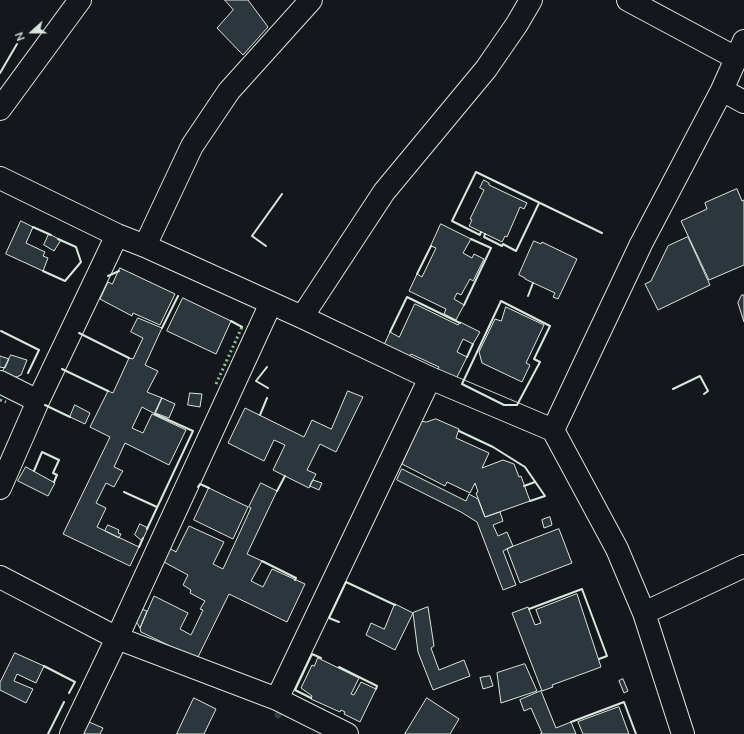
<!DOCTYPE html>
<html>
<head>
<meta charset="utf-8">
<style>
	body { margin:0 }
	#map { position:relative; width:744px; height:734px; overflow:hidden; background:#14181c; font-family:"Nunito Sans",sans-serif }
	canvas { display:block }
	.north { position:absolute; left:12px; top:12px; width:40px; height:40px; -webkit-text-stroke:3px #14181c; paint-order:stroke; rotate:249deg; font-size:11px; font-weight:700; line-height:16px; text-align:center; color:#d8e6dc }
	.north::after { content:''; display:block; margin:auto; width:14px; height:18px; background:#d8e6dc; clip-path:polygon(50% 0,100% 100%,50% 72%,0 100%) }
</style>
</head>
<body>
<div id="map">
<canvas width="744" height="734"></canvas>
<div class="north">N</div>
</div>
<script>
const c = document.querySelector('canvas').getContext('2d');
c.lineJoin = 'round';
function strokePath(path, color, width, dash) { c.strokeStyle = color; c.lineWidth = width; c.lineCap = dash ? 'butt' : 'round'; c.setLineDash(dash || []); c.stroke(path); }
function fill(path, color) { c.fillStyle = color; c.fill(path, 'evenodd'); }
const stream = new Path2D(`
	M278,715l7,-10`);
const building = new Path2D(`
	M225,0h23l20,27 -25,28 -26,-27 16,-18z
	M484,180l5,3v2l38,18 -3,6 -4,-2 -13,30 -2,-1 -3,6 -33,-16 3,-6 -2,-1 14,-29 -4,-2z
	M737,189l5,12 2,-1v65l-35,15 -28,-59 26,-12 -2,-6z
	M21,221l12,6 -7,16 19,9 -2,4 5,2 -5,13 -37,-17z
	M441,224l30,15 -8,14 9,5 2,-4 10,5 -11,22 -3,-2 -9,16 -4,-2 -3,6 10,6 -8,15 -12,-6 2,-5 -37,-18 8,-17 5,3 14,-29 -5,-2z
	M49,234l12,6 -7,11 -10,-6z
	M688,237l22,48 -52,25 -13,-26 6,-3 17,-35z
	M534,241l7,3 1,-2 35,17 -19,40 -5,-2 2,-4 -30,-14v-1l-6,-3z
	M120,268l55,26 -15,31 -27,-12 -1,3 -32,-17 8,-17 4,2z
	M742,295h2v27l-6,-19z
	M183,298l48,23 -15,33 -49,-23z
	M415,304l43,21 2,-3 20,10 -7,12 -10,-5 -6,13 10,5 -12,24 -18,-9 2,-5 -28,-13 -3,4 -25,-11 7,-15 9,5z
	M506,307l38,18 -18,38 4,2 -8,17 -40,-19 -3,-11 16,-33 6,2z
	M138,318l24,10 -17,37 13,6 -11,21 15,6 -7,16 -13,-7 -10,21 11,5 9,-19 34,16 -17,35 -44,-22 -11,24 9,4 -2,3 -7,13 -8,-4 -10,20 10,5 -9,19 42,20 -9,19 -67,-32 47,-97 -20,-10 18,-36 5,2 16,-35 4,1 10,-21 -12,-6z
	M11,355l16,5 -6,15 -7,3 -12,-5z
	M0,356l9,3 -4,9 -5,-1z
	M348,391l15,6 -27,55 -16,-8 -13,26 9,4 -7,14 -36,-18 12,-25 -11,-5 -10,21 -36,-18 17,-35 59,29 8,-17 19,9z
	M190,393l12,1 -2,13 -12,-2z
	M162,398l13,6 -6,14 -14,-5z
	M75,405l15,8 -5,11 -15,-7z
	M436,419l23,10 -3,9 33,15 -7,15 21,-8 11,4 5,13 2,-1 9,25 -45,16 -9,-24 2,-1 -3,-9 -5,10 -23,-11 -2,4 -43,-22 19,-43 5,1z
	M26,467l29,16 -7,13 -30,-15z
	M402,469l64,32 3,-7 9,5 7,18 15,-5 3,9 -10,4 5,11 9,-4 6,14 -10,5 13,34 -13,5 -26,-68 -16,-10 -64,-32z
	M313,480l9,3 -3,7 -9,-4z
	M261,483l16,8 -30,63 15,7 -11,20 12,6 9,-18 33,15 -18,38 -58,-28 -32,65 -56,-27 -1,-4 14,-32 34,17 -8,16 11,6 12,-25 -3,-1 5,-8 -15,-8 1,-3 -8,-5 5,-10 -26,-14 7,-13 7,4 13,-26 35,16 -11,22 10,5 28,-61 -2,-1z
	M209,488l39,19 -15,32 -39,-19z
	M550,517l2,8 -8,3 -2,-8z
	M140,524l8,4 -6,13 -7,-6z
	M108,525l11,5 -1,3 3,1 -2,4 -14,-7z
	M559,529l13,34 -52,20 -13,-34z
	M577,594l24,73 -49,18 1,2 -11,4 -30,-78 16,-6 7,18 6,-2 -5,-13z
	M395,604l18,9 -18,37 -29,-15 5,-12 13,6z
	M428,607l6,39 -3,2 8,22 25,-10 6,16 -37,14 -15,-38 -5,-39z
	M139,608l8,3 -7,17 -6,-10z
	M15,653l29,13 -8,17 -19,-9 -3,7 19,8 -7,14 -26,-13v-7z
	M318,658l41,20 -8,16 3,1 7,-13 15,7 -16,33 -16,-8 1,-2 -4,-2 -1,2 -29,-13 1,-3 -11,-8 11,-23 2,1z
	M525,664l12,27 -36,12 -4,-30z
	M490,676l3,10 -10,3 -3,-11z
	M623,679l5,12 -4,2 -5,-12z
	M541,691l15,37 15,-6 5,12h-36l2,-1 -11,-25 -7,3 -4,-11z
	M194,698l22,11 -12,25h-27z
	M427,698l32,21 -9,15h-45z
	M619,707l10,27h-46l-5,-12z
	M89,722l14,6 -3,6h-16z`);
const minor = new Path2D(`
	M628,0l108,58
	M722,90l22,12
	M0,109l80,-109
	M0,178l117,57 28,11 157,71 128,61 123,52 64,119 27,64 39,121
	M145,246l47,-100 37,-55 82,-91
	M302,317l82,-125 102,-123 31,-45 14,-24
	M0,382l38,19
	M553,430l88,-186 81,-154 22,-49
	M0,488l38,-87 79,-166
	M0,577l117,61 160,61 70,35
	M644,613l100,-47
	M277,699l153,-321
	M71,734l46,-96 154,-335`);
const hedge = new Path2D(`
	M216,384l26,-57
	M0,400l6,2`);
const wall = new Path2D(`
	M0,73l17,-29
	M33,227l18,8
	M481,232l-1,3 -28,-14 24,-49 126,61
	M485,234l-1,3 18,9 1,-2 13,7 23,-48
	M266,246l-14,-10 30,-42
	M43,271l22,10 16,-19 -5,-15 -18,-8
	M417,274l14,-28
	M108,276l11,-5
	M528,296l5,-13
	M501,301l49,25 -16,33 6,3 -23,43h-13l-42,-21z
	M464,305l27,-57 -20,-9
	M231,321l11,6
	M162,328l16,-32
	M1,331l38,19 -11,23
	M390,332l17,-35 53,26
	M79,333l50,25
	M467,357l6,-13
	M267,367l-11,14 12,7
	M62,369l46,22
	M673,389l27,-13 8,15 -4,3
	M45,405l25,12
	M260,415l7,-17
	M459,431l34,16 32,20 20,29 -15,5
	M34,471l8,-19 17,8 -6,13 4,2 -3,7
	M524,486l11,-4
	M198,487l2,-3 9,4
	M277,491l8,-15
	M124,492l33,15
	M147,529l46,-98 -38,-17
	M139,547l4,-9
	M262,561l34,17 -1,2
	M529,609l53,-20 25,67 -8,3
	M339,622l-10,-4 17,-36 49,23
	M44,666l31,16 -6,11
	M339,667l38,19 -1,3
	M311,698l-16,-8 17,-36 9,4
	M571,722l53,-20 12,32
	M48,734l16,-32`);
strokePath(stream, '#2f3f4d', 7);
fill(building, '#2c363c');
strokePath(building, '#d8e6dc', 1);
strokePath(minor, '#d8e6dc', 24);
strokePath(minor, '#14181c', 22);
strokePath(hedge, '#8ac095', 3, [2, 3]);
strokePath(wall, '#d8e6dc', 2);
</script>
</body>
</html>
